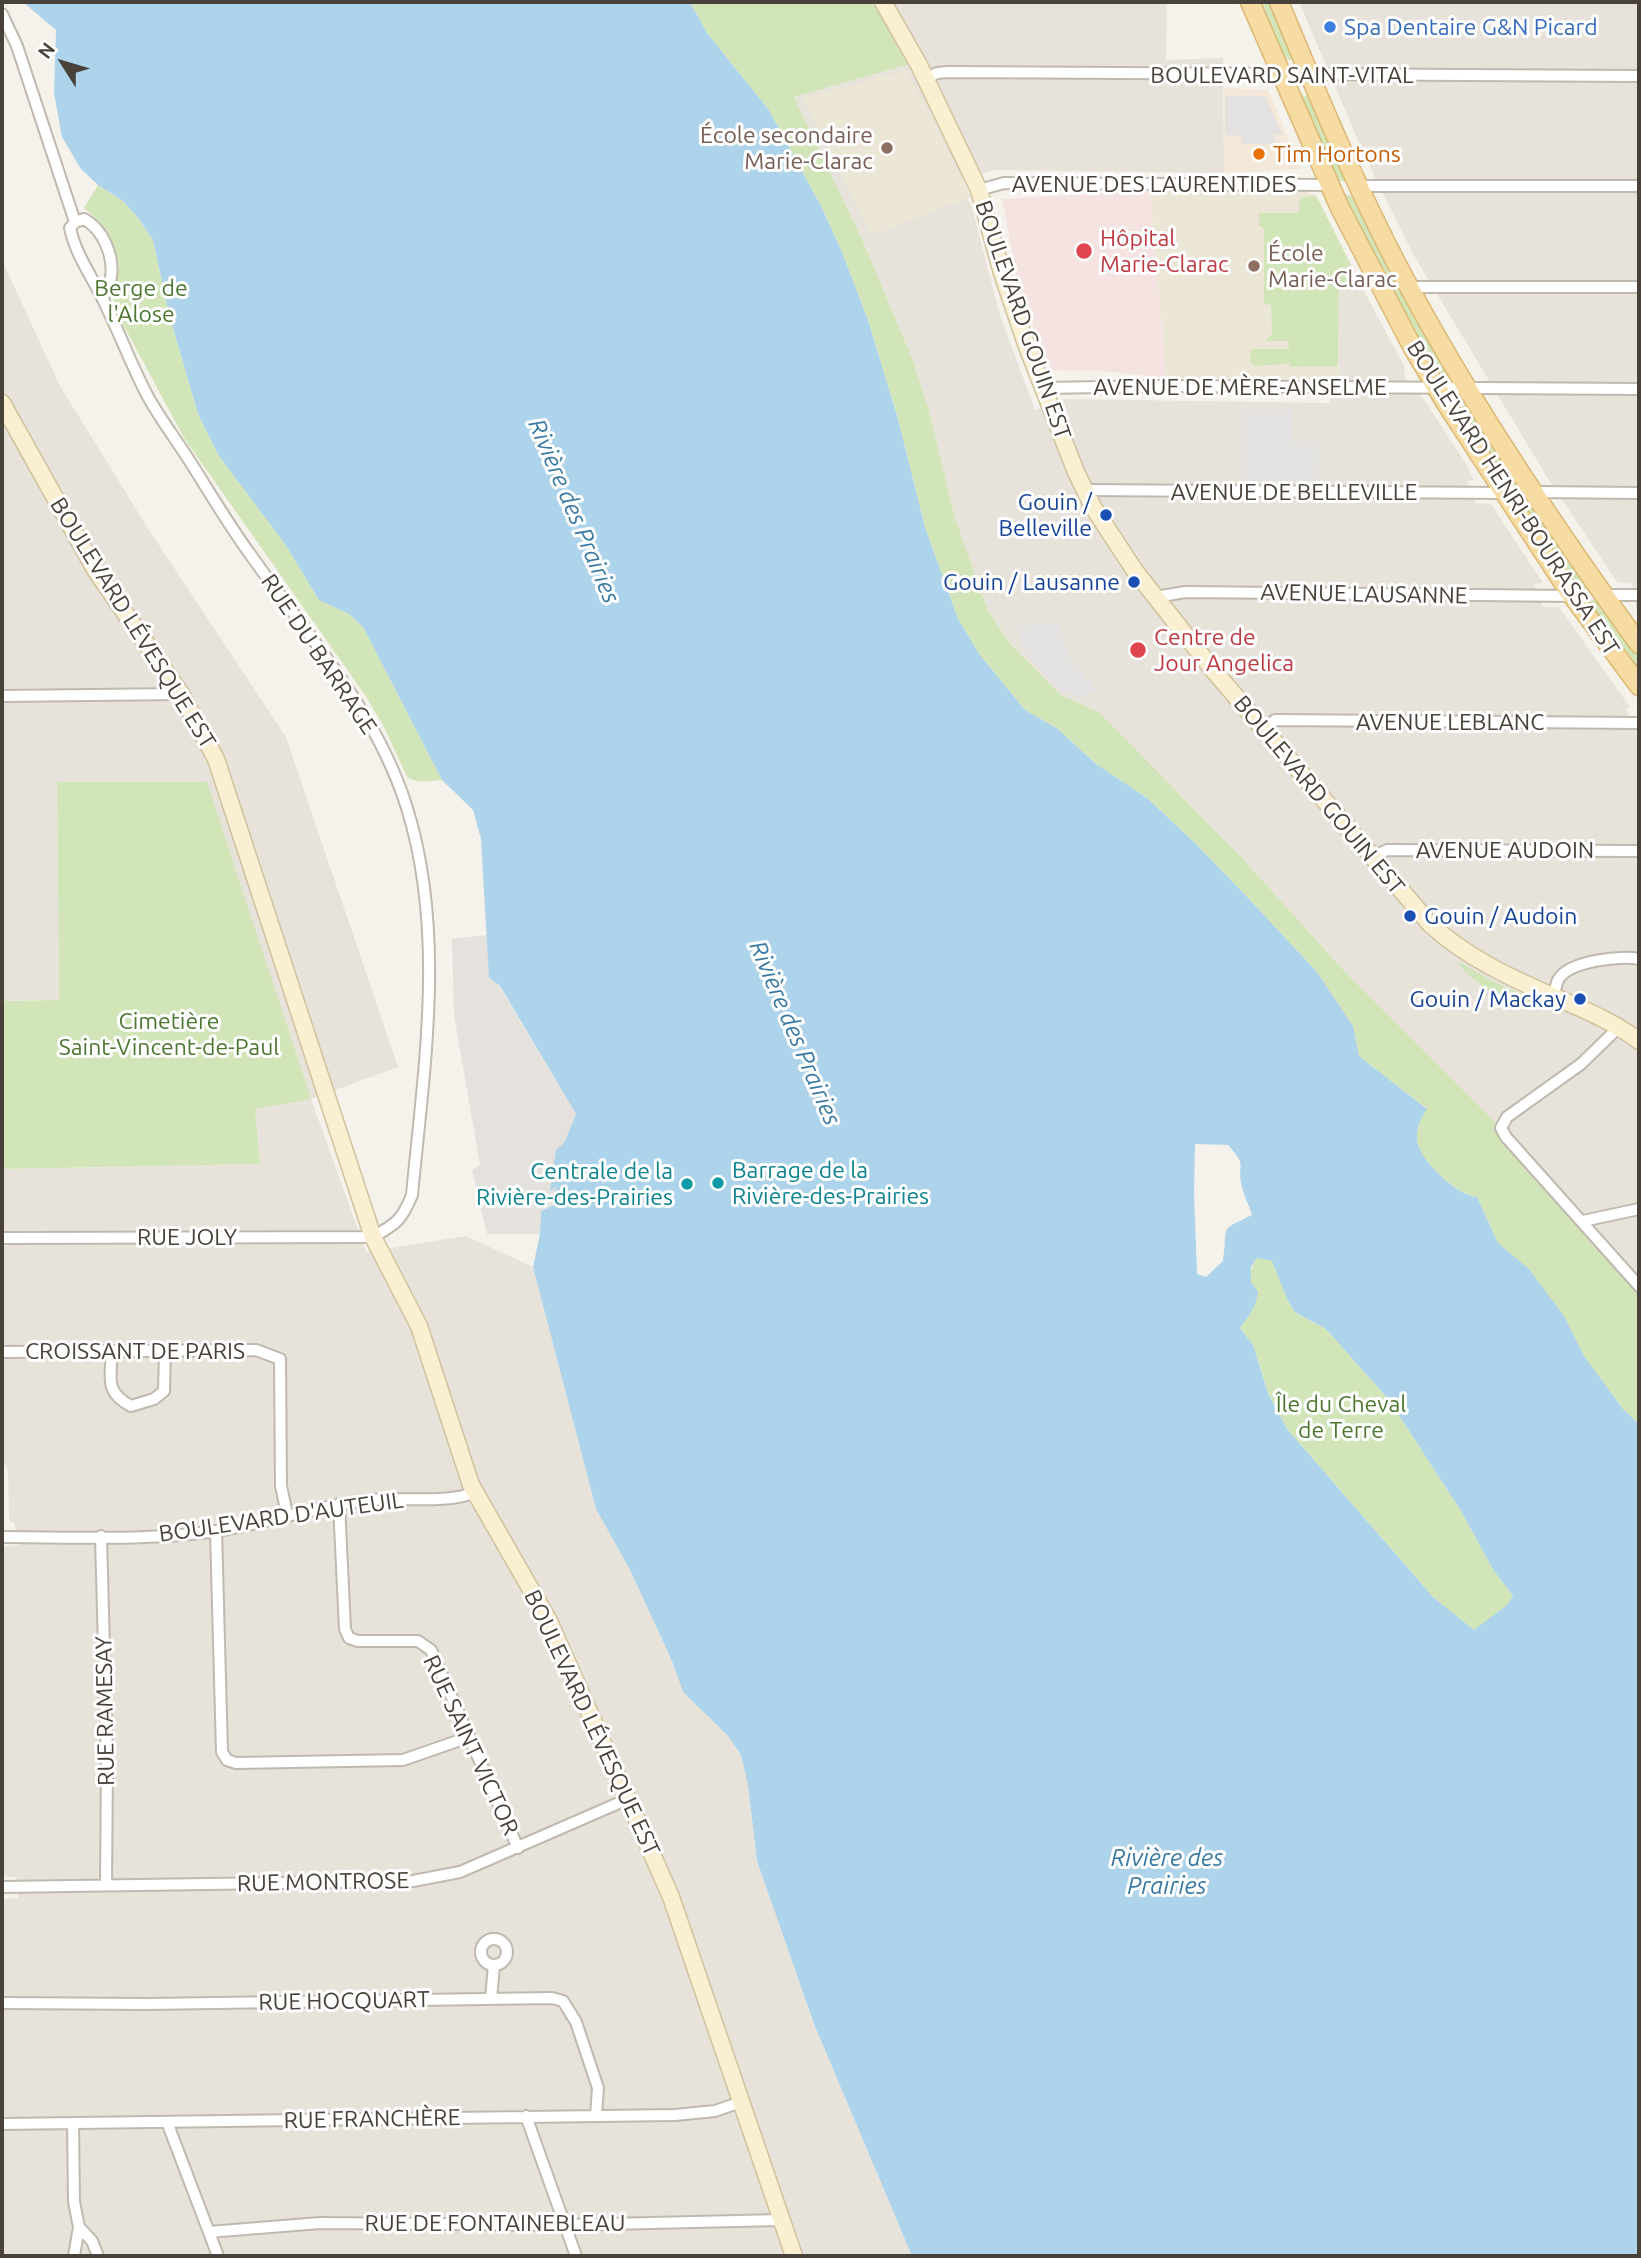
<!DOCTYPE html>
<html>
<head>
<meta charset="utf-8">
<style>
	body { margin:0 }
	#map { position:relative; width:1641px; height:2258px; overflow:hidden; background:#f5f2ec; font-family:Ubuntu,sans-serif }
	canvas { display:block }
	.frame { position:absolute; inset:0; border:4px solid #49423a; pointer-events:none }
	.north { position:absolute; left:28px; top:28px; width:70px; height:70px; -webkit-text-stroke:5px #fff; paint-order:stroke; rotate:307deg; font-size:19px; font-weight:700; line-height:28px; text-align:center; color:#49423a }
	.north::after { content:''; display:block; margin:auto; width:24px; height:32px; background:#49423a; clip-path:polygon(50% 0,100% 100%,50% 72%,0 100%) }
</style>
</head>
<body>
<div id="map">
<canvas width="1641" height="2258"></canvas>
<div class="frame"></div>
<div class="north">N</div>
</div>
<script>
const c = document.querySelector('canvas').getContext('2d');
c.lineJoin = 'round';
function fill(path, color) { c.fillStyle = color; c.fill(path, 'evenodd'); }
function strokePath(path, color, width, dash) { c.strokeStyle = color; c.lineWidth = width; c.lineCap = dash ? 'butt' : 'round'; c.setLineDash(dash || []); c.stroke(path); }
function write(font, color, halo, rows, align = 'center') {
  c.font = font + ' Ubuntu,sans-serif'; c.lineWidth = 6; c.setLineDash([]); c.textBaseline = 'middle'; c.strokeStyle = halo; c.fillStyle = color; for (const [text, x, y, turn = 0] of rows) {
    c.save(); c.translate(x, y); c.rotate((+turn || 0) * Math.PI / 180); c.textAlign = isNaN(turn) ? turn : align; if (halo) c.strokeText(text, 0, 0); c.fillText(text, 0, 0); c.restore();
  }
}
const residential = new Path2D(`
	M870,2h297l-1,58 57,-2 1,115 -231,-3 -33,12 12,25 27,105 36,98 26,-11 268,4 9,-24 1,-91 22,-3 43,81 1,12 20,23 41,63 8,16 -7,1 8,22 16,1 52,79 -9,1 9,23h16l71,100 -5,3 14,19v556l-291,-310 -105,-116 -144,-147 -38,-17 -52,-53 -21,-32 -33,-92 -26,-108 -17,-52 -50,-119 -68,-142 115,-33z
	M1299,2h340v611l-3,-5 -4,-24 -15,-2 -70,-105 -134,-223 -47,-95z
	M2,260l58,126 89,144 137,207 112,330 -87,32 55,153 100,-16 67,31 63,242 34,61 42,91 11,31 45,44 13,19 7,30 9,76 57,163 98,232h-910v-357l16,-1 -2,-21h-14v-330l17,-2 -5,-22 -5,-3 -1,-50 -6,-9v-292l258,-5 -5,-55 56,-11 -254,-316 2,218 -57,1z`);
const commercial = new Path2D(`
	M1224,88l44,2 33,79 -77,4z`);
const industrial = new Path2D(`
	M487,935l2,43 10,8 77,128 -12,29 -8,61 -15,7 -1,23h-53l-15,-64 8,-5 -26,-150 -2,-76z`);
const education = new Path2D(`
	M907,70l64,127 -99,38 -69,-137z
	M1150,190l158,1 1,3h6l46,91 -22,3 -1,91 -172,-1z`);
const medical = new Path2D(`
	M1150,190l16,188 -63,-7 -53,-1 -31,-81 -17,-90z`);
const green = new Path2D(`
	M690,2h180l4,4 36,58 -116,33 68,142 50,119 17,52 26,108 33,92 21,32 52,53 38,17 144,147 105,116 153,153 138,157v139l-16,-15 -118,-160 -7,-6 -21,-46c-20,-2 -57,-36 -60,-56 -1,-12 3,-24 9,-33l-67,-52 -6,-30 -36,-54 -67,-72 -55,-57 -48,-45 -51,-34 -38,-35 -33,-19 -45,-55 -22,-36 -33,-92 -27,-108 -30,-99 -26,-68 -21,-46 -52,-96 -62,-77z
	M1259,2h11l25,58 -11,-1z
	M1308,93l39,89 -12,-2 -36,-84 4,-1 1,2z
	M98,185l25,16 13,14 17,25 16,74 29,100 21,42 66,88 34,56 30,14 14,13 79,153c-12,1 -25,4 -35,-3l-23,-50 -19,-32 -181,-257 -66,-123 -5,-16 6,-36 -19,-41 -16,-14z
	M1342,194l12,2 95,181 -11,-2 -38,-67z
	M1305,196l12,1 44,88 -22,3 -1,78 -48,1 -1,-5 -3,2 -32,2 -3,-3 -1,-11 4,-3h35l-1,-8h-23l7,-7 -1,-29 -7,-1v-74l-2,-4h-3v-13h39l2,-14z
	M1467,404l53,81 -9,3 -52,-79z
	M1528,497l61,91 -10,2 -61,-90z
	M1597,599l42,58v16l-52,-71z
	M57,782h150l104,317 -56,10 5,55 -258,5v-168l57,-1z
	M1460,962l34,20 46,20 -1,2c-35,1 -58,-15 -81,-41z
	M1257,1258l15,2 15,39 8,13 31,17 63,71 72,111 33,60 19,25 -6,9 -33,26 -41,-34 -146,-168 -19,-36 -15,-48 -13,-17c9,-21 5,-52 17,-70z`);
const parking = new Path2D(`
	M1225,96h40l18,39 -8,-1v10h-33l-1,-8 -16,-1z
	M1241,409h51v32h28l-1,40h-78z
	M1059,623l11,34 26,33 -14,8 -22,-7 -34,-35 -11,-31z`);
const water = new Path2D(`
	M23,2h667l17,31 62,77 52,96 21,46 26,68 30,99 27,108 33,92 22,36 45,55 33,19 38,35 51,34 48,45 55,57 67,72 36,54 6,30 68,53c-7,9 -11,20 -10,32 3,19 40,55 60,56l21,46 31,26 35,47 20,40 39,53 16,15v832h-727l-98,-232 -57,-163 -9,-76 -7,-30 -13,-19 -45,-44 -11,-31 -42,-91 -34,-61 -63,-242 7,-33 1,-23 15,-7 -2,-12 3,-6 -7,5 6,-41 8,-7 12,-29 -76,-128 -11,-8 -8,-139 -8,-29 -31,-30 -79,-153 -14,-13 -30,-14 -34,-56 -66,-88 -21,-42 -29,-100 -16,-74 -17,-25 -13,-14 -25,-16 -17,-16 -19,-32 -8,-44 2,-63zM1195,1144l33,1c21,23 8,18 14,42 2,9 7,18 10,28 -36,17 -23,10 -29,46l-17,16 -9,-3 -3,-82zM1257,1258l15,3 15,38 8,13 31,17 63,71 72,111 33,60 19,25 -6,9 -33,25 -41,-33 -146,-168 -19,-36 -15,-48 -13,-17c10,-15 15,-17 18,-36l-7,-10v-15z`);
const street = new Path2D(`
	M2,14l15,32 58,176
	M925,79l12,-6 11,-1 691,4
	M1358,186h281
	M979,190l25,-7 326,2
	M1408,287h231
	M1043,388l120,-2 476,3
	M1084,490l420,3
	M1535,492l104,1
	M1604,595h35
	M1156,597l29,-5 388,4
	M2,696l179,-2
	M1264,729l11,-9 364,3
	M1372,857l15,-7 252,1
	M1554,996c1,-5 2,-12 4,-16 10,-19 63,-25 81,-21
	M1619,1027l-38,37 -74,53 -6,11 5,9 133,149
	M1583,1221l56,-12
	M2,1238l371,-1c23,-13 29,-17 39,-42 12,-128 34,-262 -5,-387 -30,-97 -100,-173 -157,-254 -22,-30 -41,-63 -61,-94 -14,-22 -31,-44 -43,-67 -14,-27 -25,-56 -38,-83 -12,-28 -32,-53 -38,-82l5,-6 9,-3c19,10 30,37 27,58 -1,6 -6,14 -8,21
	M112,1351c-1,26 -8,41 19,55l23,-7 10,-8 1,-40
	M2,1352l254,-2 24,9 1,127 6,28
	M339,1504l6,125 4,9 9,3h60l13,9 87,198
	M216,1531l6,221 5,8 9,3 167,-3 66,-23
	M101,1536l6,226 -1,123
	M2,1537c68,0 147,4 214,-6 52,-8 101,-25 153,-31 28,-3 82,4 106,-8
	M2,1887l411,-6 47,-9 168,-73
	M481 1952a13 13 0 1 1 26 0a13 13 0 1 1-26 0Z
	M491,1999l3,-34
	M2,2003l146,1 404,-6 11,3 13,21 22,66 -2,27
	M526,2116l50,140
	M167,2122l51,134
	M73,2123l1,79 5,25 -5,29
	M2,2124l673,-9 40,-4 26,-9
	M79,2227l13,14 6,15
	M209,2232l111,-9 245,2 215,-5`);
const secondary = new Path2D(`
	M883,2l36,63 60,125 23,83 24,71 50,128 17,35 42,64 79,100 216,253c37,34 81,54 127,74 28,12 57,24 82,43
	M2,403l94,168 85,123 35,65 157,478 46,89 52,159 78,136 122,276 123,359`);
const primary = new Path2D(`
	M1250,2l90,206 73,140 34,57 121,185 71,96
	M1279,2c40,96 80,193 130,285 66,123 148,244 230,357`);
const markers = [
	[1330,27,7,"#3f7fe0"],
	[887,148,7,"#8d6e63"],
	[1259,154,7,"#e8710a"],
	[1084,251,9,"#e0444e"],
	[1254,266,7,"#8d6e63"],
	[1106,515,7,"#1a4fb4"],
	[1134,582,7,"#1a4fb4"],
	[1138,650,9,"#e0444e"],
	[1410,916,7,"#1a4fb4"],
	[1580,999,7,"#1a4fb4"],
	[718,1183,7,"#0f9aa8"],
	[687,1184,7,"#0f9aa8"]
];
const shopNames = [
	["Spa Dentaire G&N Picard",1344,27]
];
const streetNames = [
	["BOULEVARD SAINT-VITAL",1282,75],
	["AVENUE DES LAURENTIDES",1154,184],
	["BOULEVARD GOUIN EST",1023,320,71],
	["AVENUE DE MÈRE-ANSELME",1240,387],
	["AVENUE DE BELLEVILLE",1294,492],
	["BOULEVARD HENRI-BOURASSA EST",1513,498,57],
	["AVENUE LAUSANNE",1364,594,1],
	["BOULEVARD LÉVESQUE EST",133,623,58],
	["RUE DU BARRAGE",319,654,56],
	["AVENUE LEBLANC",1450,722],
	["BOULEVARD GOUIN EST",1319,795,50],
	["AVENUE AUDOIN",1505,850],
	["RUE JOLY",187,1237],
	["CROISSANT DE PARIS",135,1351],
	["BOULEVARD D'AUTEUIL",281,1517,-8],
	["RUE RAMESAY",105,1711,-91],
	["BOULEVARD LÉVESQUE EST",592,1723,65],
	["RUE SAINT VICTOR",471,1745,65],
	["RUE MONTROSE",323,1882,-1],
	["RUE HOCQUART",344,2001,-1],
	["RUE FRANCHÈRE",372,2119,-1],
	["RUE DE FONTAINEBLEAU",495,2223]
];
const educationNames = [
	["École secondaire",873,135],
	["Marie-Clarac",873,161],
	["École",1268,253,"left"],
	["Marie-Clarac",1268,279,"left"]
];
const foodNames = [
	["Tim Hortons",1273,154]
];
const healthNames = [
	["Hôpital",1100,238],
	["Marie-Clarac",1100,264],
	["Centre de",1154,637],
	["Jour Angelica",1154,663]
];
const parkNames = [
	["Berge de",141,288],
	["l'Alose",141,314],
	["Cimetière",169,1021],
	["Saint-Vincent-de-Paul",169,1047],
	["Île du Cheval",1341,1404],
	["de Terre",1341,1430]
];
const transitNames = [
	["Gouin /",1092,502],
	["Belleville",1092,528],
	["Gouin / Lausanne",1120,582],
	["Gouin / Audoin",1424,916,"left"],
	["Gouin / Mackay",1566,999]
];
const cultureNames = [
	["Barrage de la",732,1170],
	["Rivière-des-Prairies",732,1196],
	["Centrale de la",673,1171,"right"],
	["Rivière-des-Prairies",673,1197,"right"]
];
const waterNames = [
	["Rivière des Prairies",574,511,67],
	["Rivière des Prairies",795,1033,67],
	["Rivière des",1167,1858],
	["Prairies",1167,1886]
];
fill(residential, '#e8e3da');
fill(commercial, '#f4e8da');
fill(industrial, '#e5e1dd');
fill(education, '#ece6d7');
fill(medical, '#f4e3e1');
fill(green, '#d2e5b9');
fill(parking, '#e4e2e0');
fill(water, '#aed4eb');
strokePath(street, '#c0b9af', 14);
strokePath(secondary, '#d0c29f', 19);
strokePath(primary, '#dbb974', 21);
strokePath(street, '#fff', 10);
strokePath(secondary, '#faefd0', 16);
strokePath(primary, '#f6dca3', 18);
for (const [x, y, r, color] of markers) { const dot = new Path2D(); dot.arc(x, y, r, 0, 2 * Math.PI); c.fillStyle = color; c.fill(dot); strokePath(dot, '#fff', 2.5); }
write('23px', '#366cbe', '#fff', shopNames, 'left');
write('23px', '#49423a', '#fff', streetNames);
write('23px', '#785e54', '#fff', educationNames, 'right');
write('23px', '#c56008', '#fff', foodNames, 'left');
write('23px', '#be3a42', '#fff', healthNames, 'left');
write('23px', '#4d7631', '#fff', parkNames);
write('23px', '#164399', '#fff', transitNames, 'right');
write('23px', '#0d838f', '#fff', cultureNames, 'left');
write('italic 24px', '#397aa4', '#fff', waterNames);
</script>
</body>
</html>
